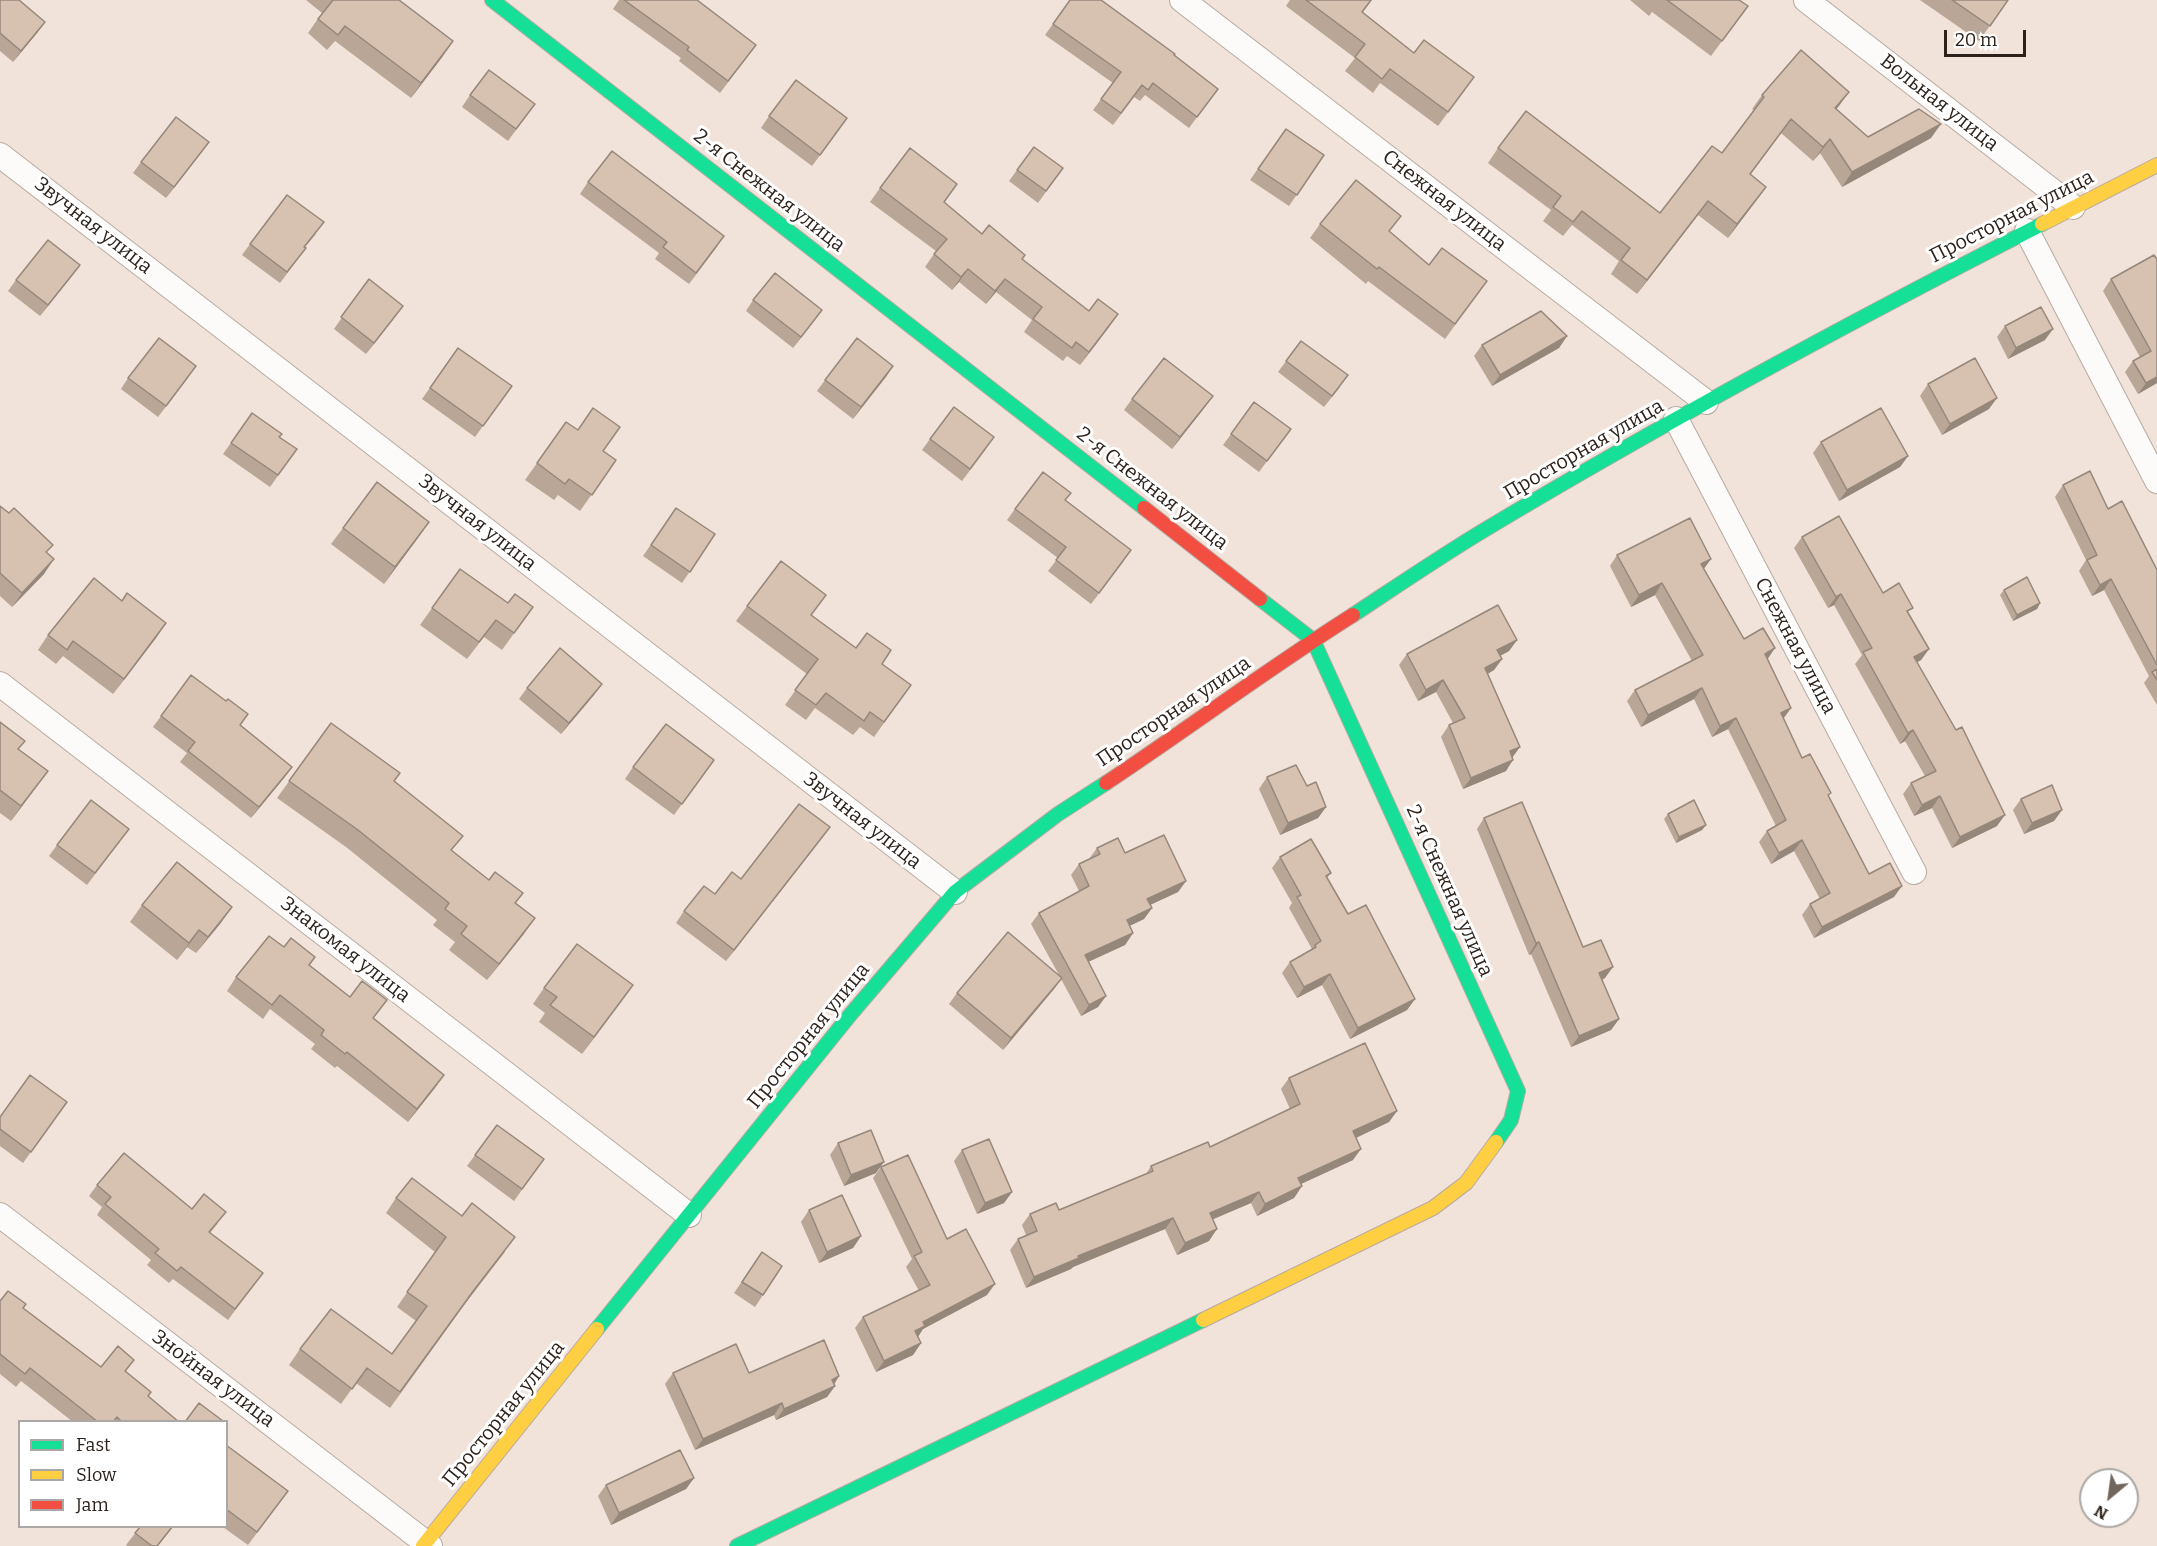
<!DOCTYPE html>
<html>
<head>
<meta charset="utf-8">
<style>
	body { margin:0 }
	#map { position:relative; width:2157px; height:1546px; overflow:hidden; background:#f1e3d9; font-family:Bitter,serif }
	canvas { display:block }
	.legend { position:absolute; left:18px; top:1420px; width:210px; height:108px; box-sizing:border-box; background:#fff; border:2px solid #aba7a4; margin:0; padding:8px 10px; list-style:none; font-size:18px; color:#2c221b }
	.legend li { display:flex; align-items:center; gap:12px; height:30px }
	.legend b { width:30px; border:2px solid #aba7a4 }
	.north { position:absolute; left:2079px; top:1468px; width:60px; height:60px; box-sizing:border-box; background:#fff; border:2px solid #aba7a4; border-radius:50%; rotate:209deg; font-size:16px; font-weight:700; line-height:24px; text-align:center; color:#2c221b }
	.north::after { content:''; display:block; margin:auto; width:21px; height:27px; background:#71665e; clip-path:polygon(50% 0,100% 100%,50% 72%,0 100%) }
	.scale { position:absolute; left:1944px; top:30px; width:82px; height:27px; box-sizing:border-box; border:3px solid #2c221b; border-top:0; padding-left:8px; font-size:18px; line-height:21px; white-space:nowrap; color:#2c221b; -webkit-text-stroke:4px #fff; paint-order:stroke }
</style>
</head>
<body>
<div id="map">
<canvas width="2157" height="1546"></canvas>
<ul class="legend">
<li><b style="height:8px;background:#16e098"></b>Fast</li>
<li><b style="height:8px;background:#ffcf43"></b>Slow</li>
<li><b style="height:8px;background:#f24e42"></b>Jam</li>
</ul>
<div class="north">N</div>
<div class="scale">20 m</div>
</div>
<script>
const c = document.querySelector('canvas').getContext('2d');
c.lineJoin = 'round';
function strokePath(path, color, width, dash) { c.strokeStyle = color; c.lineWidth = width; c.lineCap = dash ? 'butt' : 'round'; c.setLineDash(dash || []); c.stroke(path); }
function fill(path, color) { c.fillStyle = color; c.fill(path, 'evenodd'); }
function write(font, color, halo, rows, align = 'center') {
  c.font = font + ' Bitter,serif'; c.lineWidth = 6; c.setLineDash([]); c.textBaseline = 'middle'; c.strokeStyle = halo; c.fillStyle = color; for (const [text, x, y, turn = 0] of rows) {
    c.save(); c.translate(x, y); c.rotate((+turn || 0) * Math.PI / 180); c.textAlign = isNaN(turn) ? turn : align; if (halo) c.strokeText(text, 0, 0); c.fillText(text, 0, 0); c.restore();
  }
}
const street = new Path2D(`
	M1182,0l524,402
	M1806,0l267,207
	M0,155l955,737
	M2027,231l130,250
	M1676,419l238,453
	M0,684l689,531
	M0,1215l430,331`);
const fast = new Path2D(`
	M492,0l652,508
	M1260,599l53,41 205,451 -7,29 -15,22
	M1353,615c44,-29 88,-59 133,-86 182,-109 368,-209 556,-305
	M597,1329l253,-314 105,-123 103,-78 48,-31
	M737,1546l466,-226`);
const slow = new Path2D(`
	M2042,224l115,-59
	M1203,1320l230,-112 33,-25 30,-41
	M423,1546l174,-217`);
const jam = new Path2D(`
	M1144,508l116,91
	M1106,783c83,-55 163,-115 247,-168`);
const wall = new Path2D(`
	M0,0l45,22 -8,11 -24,29 -13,-11z
	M306,0h93l44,56 -32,42 -76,-57 -8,9 -19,-17 14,-20z
	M619,0h78l51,56 -28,37 -41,-32 2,-3 -68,-49z
	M1070,0l104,55 44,34 -29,39 -44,-33 -5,6 -6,-4 -21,28 -20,-15 20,-27 -68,-48z
	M1290,0h82l-9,12 51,41 60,24 -36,49 -58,-43 -7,10 -28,-22 10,-13 -69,-52z
	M1630,0h109l-2,21 -26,35 -59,-44 -3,4z
	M1920,0h88l-29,41z
	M1849,92l-13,17 32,28 63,1 -89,49 -22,-34 -7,8 -32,-28 -31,42 16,12 -38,51 -30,-23 -61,79 -26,-20 8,-13 -47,-36 -9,11 -20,-15 8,-11 -63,-47 10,-15 162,65 62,-60 32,-43 -2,-1 10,-14z
	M470,95l57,20 -19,26 -46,-34z
	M769,116l70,14 -27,36 -51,-38z
	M1286,129l38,26 -35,51 -39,-26z
	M209,142l-43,56 -33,-25 8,-11z
	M1034,147l29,21 -25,35 -29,-22z
	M588,182l129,65 -28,37 -34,-25 4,-6 -79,-59z
	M880,188l64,14 38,32 40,26 87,67 -29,38 -13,-9 -4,5 -39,-29 8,-12 -36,-28 -10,12 -27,-22 -7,8 -27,-23 11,-16 -66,-49z
	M1320,224l69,8 40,33 58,16 -42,58 -77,-58 -2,3 -56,-46z
	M316,234l-11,13 -7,12 -18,24 -38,-28 8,-11z
	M2154,255l3,128 -19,11 -13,-22 8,-11 7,-4 -37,-66 8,-12z
	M80,265l-40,51 -32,-25 8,-11z
	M369,279l34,27 -37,48 -32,-25z
	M753,300l61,21 -21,27 -47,-37z
	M2005,326l40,14 -37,19 -11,-22z
	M1567,336l-8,12 -67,38 -18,-30 8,-11z
	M1301,341l39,46 -16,20 -46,-35z
	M458,348l54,38 -37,51 -53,-38z
	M893,366l-40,53 -36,-28 8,-11z
	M128,378h60l-30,39 -37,-28z
	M1928,384l61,25 -47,26 -22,-39z
	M1132,399l73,8 -33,42 -48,-39z
	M252,413l27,24 18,12 -27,38 -47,-33z
	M566,422l50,38 -36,51 -22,-16 -4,5 -29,-20z
	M1291,429l-32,43 -36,-27 8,-11z
	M930,439l56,10 -24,32 -40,-31z
	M1821,442l87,14 -8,11 -61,34 -26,-48z
	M2063,485l45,24 49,61v135l-13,-22 5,-7 -45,-86 -12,6 -13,-25 7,-11 -31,-63z
	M1065,501l59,60 -33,43 -43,-33 10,-13 -51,-38 8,-11z
	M0,506l47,47 -3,21 -32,33 -12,-11z
	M676,508l39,26 -33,49 -39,-27z
	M429,522l-45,62 -53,-40 12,-16z
	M1802,537l81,56 26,21 20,35 -8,11 -4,2 80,164 -45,22 -20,-40 -18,8 -11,-22 8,-11 14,-7 -20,-35 -5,3 -45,-80 7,-9 -28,-50 -6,3 -34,-60z
	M1617,555l94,4 -7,9 40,71 24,20 23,49 -8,11 19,39 27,39 40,77 25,23 -80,41 -12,-23 8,-11 10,-5 -26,-48 -23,13 -12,-22 8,-11 9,-5 -48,-97 -16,8 -18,-38 -53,28 -14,-26 8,-11 57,-29 -37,-66 -24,12 -21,-41z
	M460,569l48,34 25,4 -31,43 -18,-13 -17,22 -47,-34z
	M2004,590l36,13 -3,6 -24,12 -13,-26z
	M747,606l64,9 45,33 26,16 29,21 -37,52 -14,-10 -7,8 -38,-27 -9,12 -21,-15 22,-31 -71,-53z
	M48,635l108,3 -43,56 -50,-38 -7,8 -18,-14z
	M1517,640l-8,11 -9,5 2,3 -8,11 -6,4 32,73 -8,10 -6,14 -43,18 -22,-52 8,-12 4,-2 -17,-31 -18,9 -19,-36 8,-11z
	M527,688l67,7 -33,39 -42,-35z
	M161,716l80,9 51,42 -8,11 -33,40 -71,-56 7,-9 -34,-26z
	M0,722l19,27 18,37 -26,35 -11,-8z
	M331,723l63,58 58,70 83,67 -12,17 -36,45 -38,-30 6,-8 -22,-17 4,-5 -91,-73 -69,-49z
	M714,760l-40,55 -49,-36 8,-12z
	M1267,777l59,30 -8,11 -38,17 -21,-46z
	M2021,799l41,11 -8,11 -30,13 -11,-24z
	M1668,814l38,11 -4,5 -26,13 -12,-24z
	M1484,818l99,129 22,31 -3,2 17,39 -8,11 -40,17 -40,-93 -2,1 -52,-126z
	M822,838l-96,123 -50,-38 8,-12 57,-32z
	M121,840l-34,45 -38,-29 8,-11z
	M1097,848l28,5 61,28 -8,11 -28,13 2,3 -8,11 -15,7 4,7 -8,12 -37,17 18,34 -8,11 -17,9 -20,-37 -7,10 -51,61 -54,-46 8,-11 102,-18 -28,-51 8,-11 40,-22 -8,-16 8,-11 10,-5z
	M1280,857l51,16 -4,5 21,36 67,85 -8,11 -57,29 -28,-54 -25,13 -15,-25 8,-11 21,-12 1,-1 -23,-41 3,-5 -20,-35z
	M142,905l90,2 -12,17 -24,29 -9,-6 -10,13 -47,-38z
	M309,965l135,110 -36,47 -71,-56 -2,2 -24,-19 4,-5 -45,-35 -7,10 -36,-28 9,-14z
	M633,985l-51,69 -43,-32 6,-9 -12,-9 11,-16z
	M1289,1078l108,33 -8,11 -33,16 -3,22 -52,24 1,2 -8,12 -37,18 -6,-13 -38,16 -4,22 -32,14 -12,-26 -92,38 -2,2 -45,19 -16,-38 8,-11 8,-4 -4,-10 8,-11 29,-4 87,-36 5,-8 59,-19 80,-38 -9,-20z
	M67,1102l-44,61 -23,-17v-29z
	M497,1125l47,34 -30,42 -47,-35z
	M838,1143l38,30 -32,13 -14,-31z
	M962,1150l50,42 -8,11 -27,11 -23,-53z
	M881,1167l66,72 40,56 -64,34 -5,8 3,6 -8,12 -37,17 -21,-44 8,-11 56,-26 -13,-24 6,-8 -39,-81z
	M97,1185l95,24 26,14 -8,10 53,40 -35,47 -55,-41 -4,4 -22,-18 4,-5 -54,-45 5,-8 -13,-11z
	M396,1198l109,54 -41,53 -74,103 -34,-25 -15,21 -52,-39 11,-16 92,5 24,-33 -19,-14 38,-55 -49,-39z
	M809,1210l52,26 -8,12 -34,15 -18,-41z
	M762,1252l20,14 -27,41 -21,-14z
	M0,1301l23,7 78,59 33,-7 -8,11 22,25 31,26h-106l-52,-41 -5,6 -16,-13z
	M673,1373h76l90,3 -5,8 1,2 -8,11 -51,23 -2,-5 -79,35 -30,-66z
	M226,1445l62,46 -40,54 -25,-18h3z
	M694,1478l-8,11 -75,36 -13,-29 8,-11z
	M140,1527h33l-15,19h-31l-1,-1z`);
const shadedWall = new Path2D(`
	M45,22l-8,11 -24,29 8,-11z
	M453,41l-10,15 -32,42 10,-15z
	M1849,92l-10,14 -14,16 10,-14z
	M1941,124l-10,14 -89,49 10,-15z
	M1830,139l-10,14 -7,8 10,-14z
	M209,142l-8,11 -35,45 8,-11z
	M1766,187l-10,14 -28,37 9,-14z
	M1708,201l-10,14 -61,79 10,-14z
	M80,265l-8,11 -32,40 8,-11z
	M968,269l-9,13 -7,8 9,-13z
	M1005,279l-9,13 -10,12 9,-13z
	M403,306l-8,11 -29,37 8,-11z
	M822,310l-8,11 -21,27 8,-11z
	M1118,314l-9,13 -29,38 9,-13z
	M2053,329l-8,11 -37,19 8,-11z
	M1567,336l-8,12 -67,38 8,-11z
	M893,366l-7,11 -33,42 8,-12z
	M2157,377v6l-19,11 8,-11z
	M1213,396l-8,11 -33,42 8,-12z
	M1997,398l-8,11 -47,26 8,-11z
	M1908,456l-8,11 -61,34 8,-11z
	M429,522l-11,16 -34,46 11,-17z
	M54,559l-10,15 -32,33 10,-14z
	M1711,559l-8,11 -2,-6z
	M2111,579l-7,11 -12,6 8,-11z
	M1662,583l-7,12 -24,12 8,-12z
	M1841,594l-7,11 -6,3 8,-11z
	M2040,603l-3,6 -24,12 4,-6z
	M166,623l-10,15 -43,56 11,-15z
	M1517,640l-8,11 -20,11 8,-12z
	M1775,648l-8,12 -2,-6z
	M1929,649l-8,11 -14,8 7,-11z
	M1502,659l-8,11 -17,9 8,-11z
	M1443,680l-7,12 -18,9 8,-11z
	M602,684l-8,11 -33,39 8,-11z
	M1702,688l-8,11 -53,28 7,-12z
	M1791,708l-8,11 -2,-6z
	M1736,718l-8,11 -16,8 8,-11z
	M1913,730l-8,11 -5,3 8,-11z
	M1520,747l-8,11 -2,-7z
	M1513,760l-7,11 -43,18 8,-11z
	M292,767l-8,11 -33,40 8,-11z
	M48,771l-11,15 -26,35 10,-15z
	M1940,796l-8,12 -18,8 8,-11z
	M1326,807l-8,11 -38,17 8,-12z
	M2062,810l-8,11 -30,13 8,-11z
	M2005,815l-8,11 -45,22 8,-11z
	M1706,825l-4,5 -26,13 3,-6z
	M830,827l-8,11 -96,123 8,-11z
	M1802,840l-8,11 -23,13 8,-11z
	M1186,881l-8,11 -39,18 8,-11z
	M1902,886l-8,11 -80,41 8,-11z
	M232,907l-12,17 -24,29 12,-16z
	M1152,908l-8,11 -25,12 8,-11z
	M535,918l-12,17 -36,45 12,-16z
	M199,930l-12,17 -10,13 12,-17z
	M1133,933l-8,12 -48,22 8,-12z
	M1539,942l-8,12 -2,1 7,-12z
	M1613,967l-8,11 -14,6 8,-11z
	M1330,974l-8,11 -25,13 7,-11z
	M1062,978l-8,11 -51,61 8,-12z
	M633,985l-12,17 -39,52 12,-17z
	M1106,996l-8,11 -17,9 8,-11z
	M1415,999l-8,11 -57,29 8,-11z
	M1619,1019l-8,11 -40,17 8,-11z
	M444,1075l-9,13 -27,34 9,-13z
	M1397,1111l-8,11 -44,21 8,-12z
	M1361,1149l-8,11 -63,29 8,-11z
	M884,1162l-8,11 -32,13 7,-11z
	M1302,1186l-8,12 -37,18 8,-12z
	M1012,1192l-8,11 -27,11 8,-11z
	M1259,1192l-8,11 -49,21 8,-11z
	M1173,1218l-8,11 -92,38 -2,2 -45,19 8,-11 44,-21z
	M1217,1229l-8,12 -32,14 8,-12z
	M861,1236l-8,12 -34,15 8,-11z
	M515,1237l-51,68 -74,103 84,-118z
	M995,1284l-8,11 -64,34 -6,9 -2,-7 8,-9z
	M921,1343l-8,12 -37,17 8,-11z
	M839,1376l-7,12 3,-2 -8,11 -51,23 8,-11z
	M782,1403l-8,12 -79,35 8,-11z
	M694,1478l-8,11 -75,36 8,-12z`);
const building = new Path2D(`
	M0,0h19l26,22 -24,29 -21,-18z
	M333,0h66l54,41 -32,42 -76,-57 -7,9 -20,-16z
	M624,0h73l59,45 -28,36 -41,-31 2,-3z
	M1070,0h31l74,54 -1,1 44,34 -21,28 -44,-34 -5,7 -6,-5 -21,28 -20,-14 20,-27 -68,-48z
	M1306,0h65l-9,12 52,41 10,-13 50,37 -26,35 -58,-43 -8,10 -27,-22 10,-13z
	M1667,0h72l9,6 -26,35z
	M1952,0h56l-18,26z
	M1801,50l48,42 -14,16 33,29 51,-28 22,15 -89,48 -22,-33 -7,8 -32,-28 -41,55 16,13 -29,37 -29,-23 -61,79 -26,-20 9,-12 -48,-37 -9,11 -20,-15 8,-11 -63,-48 28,-37 134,102 52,-67 10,7 42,-56 -2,-2z
	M489,70l46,34 -19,25 -46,-34z
	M796,80l51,38 -27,37 -51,-39z
	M176,117l33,25 -35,45 -33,-25z
	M1286,129l38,26 -27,40 -39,-26z
	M1034,147l29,21 -17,23 -29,-21z
	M910,148l47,36 -13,18 38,32 7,-9 36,30 -3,4 67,52 9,-12 20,15 -29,38 -13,-10 -4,6 -39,-29 9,-12 -37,-28 -10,12 -27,-22 -7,8 -27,-23 13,-15 -67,-51z
	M612,151l112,85 -28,37 -33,-26 4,-5 -79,-60z
	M1356,180l45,36 -12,15 40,34 13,-17 45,33 -32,43 -76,-57 -2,2 -57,-45z
	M287,195l37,27 -20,25 2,1 -19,24 -37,-28z
	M48,240l32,25 -32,40 -32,-25z
	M2154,255l3,4v118l-11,6 -13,-22 18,-10 -40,-72z
	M775,273l47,37 -21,27 -48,-37z
	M369,279l34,27 -29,37 -33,-26z
	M2041,307l12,22 -37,19 -11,-22z
	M1541,311l26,25 -67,39 -18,-30z
	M159,338l37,28 -30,40 -38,-28z
	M857,338l36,28 -32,41 -36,-27z
	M1301,341l47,34 -16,21 -46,-35z
	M458,348l54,38 -29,40 -53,-38z
	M1164,358l49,38 -33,41 -48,-38z
	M1975,358l22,40 -47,26 -22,-40z
	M1254,402l37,27 -24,32 -36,-27z
	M954,407l40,30 -24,32 -40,-30z
	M593,408l27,19 -17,24 13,9 -24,35 -23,-16 -4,5 -28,-21 29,-41 12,8z
	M1881,408l27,48 -61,34 -26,-48z
	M252,413l30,21 -3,3 18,12 -19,26 -47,-32z
	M2090,471l18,38 14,-8 35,69v95l-46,-86 -11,6 -13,-25 10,-5 -34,-70z
	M1043,472l28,21 -6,7 66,50 -32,43 -43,-33 10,-13 -51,-38z
	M377,482l52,40 -34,45 -52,-39z
	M0,506l9,7 5,-5 39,37 -7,7 8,7 -32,34 -22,-20z
	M676,508l39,26 -25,38 -39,-27z
	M1839,516l44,77 16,-10 14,25 -6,3 22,38 -15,8 42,73 6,-3 43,88 -45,22 -20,-41 -18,9 -11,-22 25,-12 -23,-41 -5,3 -45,-81 9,-4 -31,-54 -5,3 -34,-60z
	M1690,518l21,41 -10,5 43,75 19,-11 12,20 -10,6 26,54 -10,5 21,45 8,-4 21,39 -3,2 41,79 21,-11 12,23 -80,41 -12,-23 20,-11 -28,-53 -23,13 -12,-22 19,-11 -50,-102 -16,8 -18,-38 -54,27 -13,-25 68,-35 -41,-72 -23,12 -22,-40z
	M781,561l45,34 -15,20 45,33 11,-15 24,17 -9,14 29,21 -27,37 -14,-10 -6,9 -38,-28 -10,12 -21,-15 23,-31 -71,-53z
	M460,569l48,34 7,-9 18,13 -19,26 -18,-13 -17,22 -47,-34z
	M2027,577l13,26 -23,12 -13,-25z
	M94,578l28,23 5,-8 39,30 -42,56 -51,-38 -6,9 -19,-15z
	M1498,605l19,35 -20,10 5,9 -17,9 35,79 -10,4 3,9 -42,18 -22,-53 16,-7 -22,-38 -17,10 -19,-36z
	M560,648l42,36 -33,39 -42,-35z
	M2157,669v11l-5,-8z
	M191,675l35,26 2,-2 20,15 -8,11 52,42 -33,40 -71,-56 7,-9 -34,-26z
	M0,722l25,19 -7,8 30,22 -27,35 -21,-16z
	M331,723l69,50 -6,8 69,55 -12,14 38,30 6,-8 28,21 -8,10 20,15 -36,46 -38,-30 6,-8 -22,-17 4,-6 -91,-73 -69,-49z
	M666,724l48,36 -32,44 -49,-37z
	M1296,765l11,21 9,-4 10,25 -38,16 -21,-46z
	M2052,785l10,25 -30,13 -11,-24z
	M91,800l38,29 -34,44 -38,-28z
	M1694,800l12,25 -27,12 -11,-23z
	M1522,802l61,145 18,-7 12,27 -14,6 20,46 -40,17 -40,-94 -3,1 -52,-125z
	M799,804l31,23 -96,123 -50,-39 20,-25 11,8 17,-22 9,7z
	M1164,835l22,46 -39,18 5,9 -25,12 6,13 -48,22 21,41 -17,9 -50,-92 50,-27 -10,-22 21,-10 -3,-6 21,-10 7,15z
	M1311,839l20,34 -5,3 22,38 18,-9 49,94 -57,29 -28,-54 -26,13 -14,-25 26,-15 -1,-2 6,-4 -24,-44 4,-2 -21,-38z
	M177,862l55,45 -24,30 -9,-7 -10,13 -47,-38z
	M1008,932l54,46 -51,60 -54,-45z
	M269,936l15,11 7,-9 24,19 -6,8 41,32 12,-16 25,19 -14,18 71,57 -27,34 -70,-57 -2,2 -24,-19 3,-5 -44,-35 -8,10 -36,-28z
	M577,944l56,41 -39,52 -44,-32 7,-8 -13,-9z
	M1365,1043l32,68 -44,20 8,18 -63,29 4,8 -37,18 -6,-12 -49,21 7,16 -32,14 -12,-25 -95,38 1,2 -45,19 -16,-38 19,-8 -7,-17 26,-11 3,7 94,-39 -2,-5 57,-24 2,5 90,-43 -11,-26z
	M30,1075l37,27 -36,50 -31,-23v-12z
	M497,1125l47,34 -22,30 -47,-34z
	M871,1130l13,32 -33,13 -13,-32z
	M989,1139l23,53 -27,11 -23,-53z
	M124,1153l68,56 12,-15 22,18 -17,20 54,41 -28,36 -54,-42 -4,4 -22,-18 4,-4 -54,-45 6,-7 -14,-12z
	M908,1155l39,84 19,-10 29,55 -72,38 2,4 -10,5 6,12 -37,18 -21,-44 67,-32 -16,-29 8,-4 -41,-85z
	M412,1178l50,38 10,-13 43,34 -41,53 -74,102 -33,-24 -15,21 -52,-40 31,-40 61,45 35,-48 -20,-14 39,-55 -50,-39z
	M842,1195l19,41 -34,16 -18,-42z
	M762,1252l20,14 -19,29 -21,-13z
	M8,1291l18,13 -3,4 78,59 17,-21 16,14 -9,11 26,21 -3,4 31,26h-57l-5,-5 -4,5h-15l-68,-54 -5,6 -25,-20v-53z
	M824,1340l15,36 -7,4 3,6 -51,23 -2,-6 -79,36 -30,-66 63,-29 13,29z
	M199,1403l24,18 -38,1z
	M226,1445l62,46 -31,41 -31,-23z
	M680,1450l14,28 -75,35 -13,-28z
	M140,1527h32l-15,19h-5l-17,-13z`);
const streetNames = [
	["Вольная улица",1939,103,38],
	["2-я Снежная улица",769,191,38],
	["Снежная улица",1444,201,38],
	["Просторная улица",2012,217,-27],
	["Звучная улица",93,226,38],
	["Просторная улица",1584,450,-30],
	["2-я Снежная улица",1152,489,38],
	["Звучная улица",477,523,38],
	["Снежная улица",1795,646,62],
	["Просторная улица",1174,712,-34],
	["Звучная улица",862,821,38],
	["2-я Снежная улица",1449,891,66],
	["Знакомая улица",345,950,38],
	["Просторная улица",809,1036,-51],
	["Знойная улица",213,1379,37],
	["Просторная улица",504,1414,-51]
];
strokePath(street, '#b6aba3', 26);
strokePath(fast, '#b6aba3', 16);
strokePath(slow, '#b6aba3', 16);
strokePath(jam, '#b6aba3', 16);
strokePath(street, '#fdfbf9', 24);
strokePath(fast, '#16e098', 14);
strokePath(slow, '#ffcf43', 14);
strokePath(jam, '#f24e42', 14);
fill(wall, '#b9a697');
fill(shadedWall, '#96877b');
fill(building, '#d7c1b0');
strokePath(building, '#96877b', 1.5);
write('20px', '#2c221b', '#fff', streetNames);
</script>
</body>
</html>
